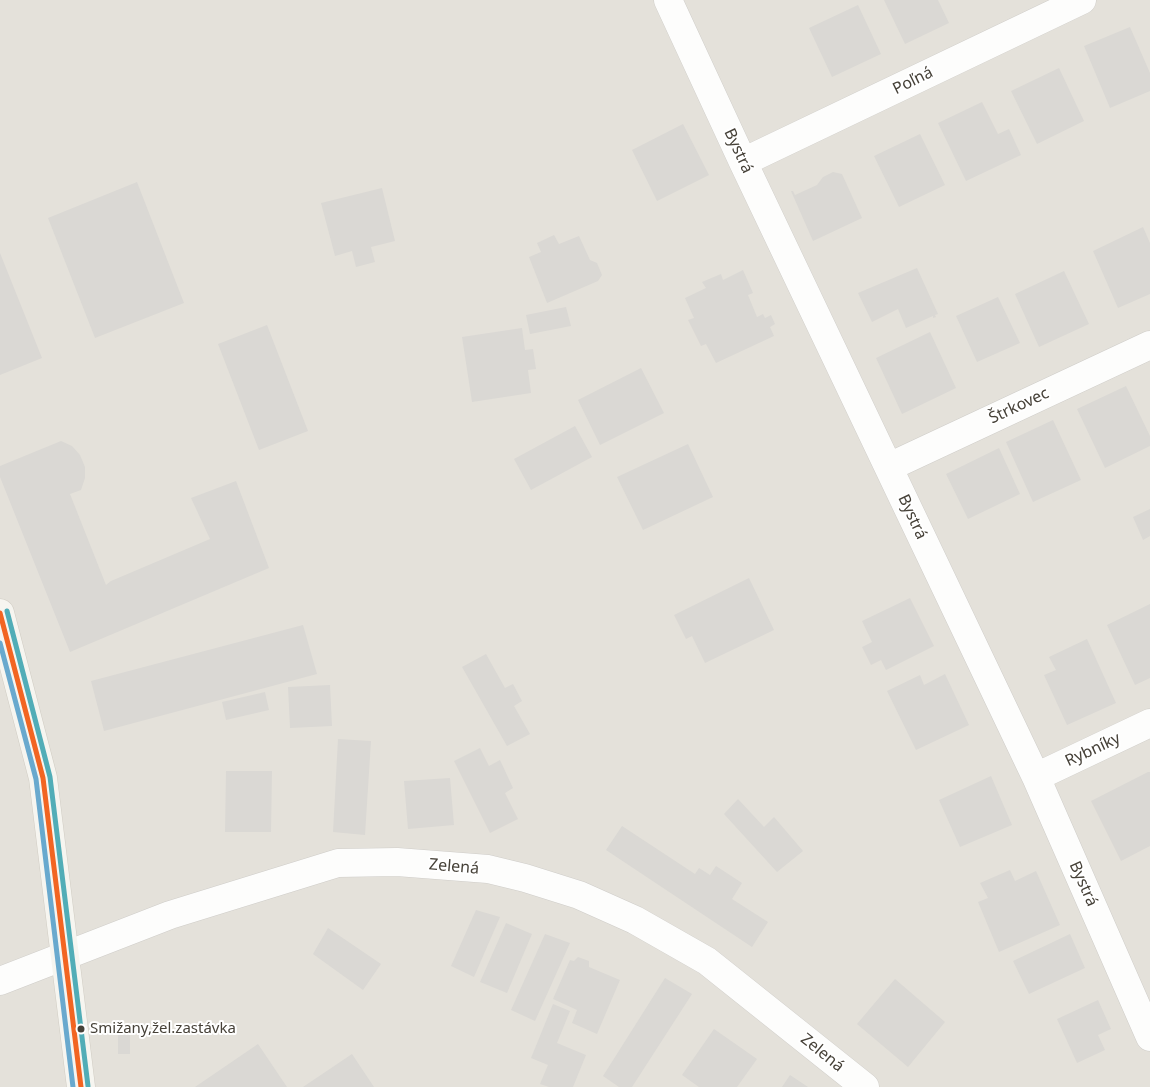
<!DOCTYPE html>
<html>
<head>
<meta charset="utf-8">
<style>
	body { margin:0 }
	canvas { display:block; background:#f1efeb }
</style>
</head>
<body>
<canvas width="1150" height="1087"></canvas>
<script>
const c = document.querySelector('canvas').getContext('2d');
c.lineJoin = 'round';
function fill(path, color) { c.fillStyle = color; c.fill(path, 'evenodd'); }
function strokePath(path, color, width, dash) { c.strokeStyle = color; c.lineWidth = width; c.lineCap = dash ? 'butt' : 'round'; c.setLineDash(dash || []); c.stroke(path); }
function write(font, color, halo, rows, align = 'center') {
  c.font = font + ' "Noto Sans",sans-serif'; c.lineWidth = 4; c.setLineDash([]); c.textBaseline = 'middle'; c.strokeStyle = halo; c.fillStyle = color; for (const [text, x, y, turn = 0] of rows) {
    c.save(); c.translate(x, y); c.rotate((+turn || 0) * Math.PI / 180); c.textAlign = isNaN(turn) ? turn : align; if (halo) c.strokeText(text, 0, 0); c.fillText(text, 0, 0); c.restore();
  }
}
const residential = new Path2D(`
	M0,0h1150v1087h-1150z`);
const building = new Path2D(`
	M884,0h54l11,23 -44,21z
	M858,5l23,49 -49,23 -23,-49z
	M1130,27l20,46v18l-40,17 -26,-62z
	M1059,68l25,53 -47,23 -26,-53z
	M982,102l16,32 11,-5 12,26 -55,26 -28,-58z
	M683,124l26,51 -52,26 -25,-51z
	M920,134l25,51 -46,22 -25,-51z
	M833,172l9,2 20,44 -49,23 -22,-50h2l2,4 22,-10 6,-8z
	M137,182l47,121 -89,35 -47,-120z
	M382,188l13,53 -24,6 4,15 -19,5 -4,-16 -17,5 -14,-53z
	M1143,227l7,16v51l-32,14 -25,-57z
	M554,235l5,9 20,-8 11,24 7,3 5,12 -4,6 -51,22 -18,-46 12,-5 -4,-9z
	M0,253l42,105 -42,17z
	M917,268l21,46 -3,1 1,2 -3,1v-2l-27,12 -8,-19 -26,13 -14,-29z
	M743,270l10,23 -5,2 9,22 6,-3 2,4 6,-3 4,9 -5,3 4,9 -58,27 -10,-19 -5,2 -13,-26 6,-2 -9,-20 21,-10 -4,-6 19,-8 2,6z
	M1064,271l25,53 -50,23 -24,-53z
	M998,297l22,46 -43,19 -21,-46z
	M566,307l5,19 -41,8 -4,-19z
	M267,325l41,106 -49,19 -41,-106z
	M522,328l3,22 8,-1 3,20 -8,1 3,23 -59,9 -10,-65z
	M930,332l26,56 -54,26 -26,-56z
	M641,368l23,45 -64,32 -22,-45z
	M1126,386l24,50v10l-45,22 -28,-59z
	M1053,420l28,60 -48,22 -27,-60z
	M575,426l17,31 -61,33 -17,-31z
	M61,441l11,5 8,9 5,12v11l-4,12 -11,4 36,91 5,-4 99,-42 -19,-41 45,-17 33,87 -199,84 -70,-175v-11z
	M688,444l25,53 -70,33 -26,-53z
	M999,448l21,46 -52,25 -22,-45z
	M1150,509v27l-7,4 -10,-23z
	M749,578l25,52 -69,33 -13,-27 -6,3 -12,-24z
	M910,598l24,48 -48,24 -5,-10 -10,5 -9,-18 10,-5 -10,-21z
	M1150,604v74l-15,7 -28,-60z
	M303,625l14,49 -213,57 -13,-50z
	M1087,639l29,64 -49,22 -23,-50 12,-5 -7,-13z
	M486,654l19,34 8,-4 9,17 -8,5 16,28 -23,12 -45,-79z
	M945,674l24,51 -53,25 -29,-59 33,-16 4,10z
	M330,685l2,41 -42,2 -2,-41z
	M265,692l4,18 -43,10 -4,-18z
	M338,739l33,2 -6,94 -32,-3z
	M480,748l9,18 11,-6 13,28 -8,5 13,26 -28,14 -36,-72z
	M226,771h46l-1,61h-46z
	M1148,772h2v74l-29,15 -30,-60z
	M991,776l21,49 -52,22 -21,-47z
	M450,778l4,47 -46,4 -4,-48z
	M738,799l26,28 10,-10 29,34 -26,21 -53,-58z
	M622,826l73,48 4,-6 11,7 6,-9 26,17 -10,16 36,23 -16,25 -146,-97z
	M1010,870l5,11 21,-10 24,54 -61,27 -21,-50 10,-4 -8,-15z
	M476,910l24,7 -26,60 -23,-11z
	M506,923l26,11 -25,59 -27,-11z
	M328,928l53,36 -18,26 -50,-36z
	M545,934l25,9 -35,78 -24,-11z
	M1070,934l15,34 -56,26 -16,-33z
	M578,957l11,4v6l31,13 -23,54 -25,-11 5,-13 -24,-11 17,-39 4,1z
	M665,978l27,16 -60,93h-13l-16,-11z
	M895,979l50,43 -37,45 -51,-43z
	M1098,1000l13,29 -13,6 7,15 -28,13 -20,-44z
	M553,1004l17,7 -13,32 29,12 -13,32h-24l-9,-3 8,-19 -17,-7z
	M714,1029l43,30 -20,28h-38l-17,-12z
	M118,1031h12v23h-12z
	M258,1044l29,43h-92z
	M352,1054l22,33h-71z
	M790,1075l18,12h-26z`);
const street = new Path2D(`
	M668,0l75,162 293,615 114,260
	M743,162l339,-162
	M889,467l261,-122
	M1036,777l114,-54
	M0,981l170,-66 168,-52 59,-1 91,7 37,9 54,17 56,25 72,41 158,126`);
const secondary = new Path2D(`
	M0,613l43,165 38,309`);
const bus1 = new Path2D(`
	M0,613l43,165 38,309`);
const bus2 = new Path2D(`
	M0,643l36,136 37,308`);
const bus3 = new Path2D(`
	M7,611l43,166 38,309`);
const markers = [
	[81,1029,4.5,"#464138"]
];
const busNames = [
	["Smižany,žel.zastávka",90,1029]
];
const streetNames = [
	["Poľná",913,81,-26],
	["Bystrá",738,151,65],
	["Štrkovec",1019,406,-25],
	["Bystrá",912,517,65],
	["Rybníky",1093,750,-25],
	["Zelená",454,867,5],
	["Bystrá",1083,884,66],
	["Zelená",822,1053,39]
];
fill(residential, '#e4e1da');
fill(building, '#dad8d4');
strokePath(street, '#cfcdc9', 29);
strokePath(secondary, '#d0ccc3', 29);
strokePath(street, '#fdfdfc', 28);
strokePath(secondary, '#f6f5f0', 28);
strokePath(bus1, '#f26522', 5);
strokePath(bus2, '#69a9ce', 5);
strokePath(bus3, '#51adb7', 5);
for (const [x, y, r, color] of markers) { const dot = new Path2D(); dot.arc(x, y, r, 0, 2 * Math.PI); c.fillStyle = color; c.fill(dot); strokePath(dot, '#fff', 2); }
write('15px', '#464138', '#fff', busNames, 'left');
write('16px', '#464138', '#fff', streetNames);
</script>
</body>
</html>
